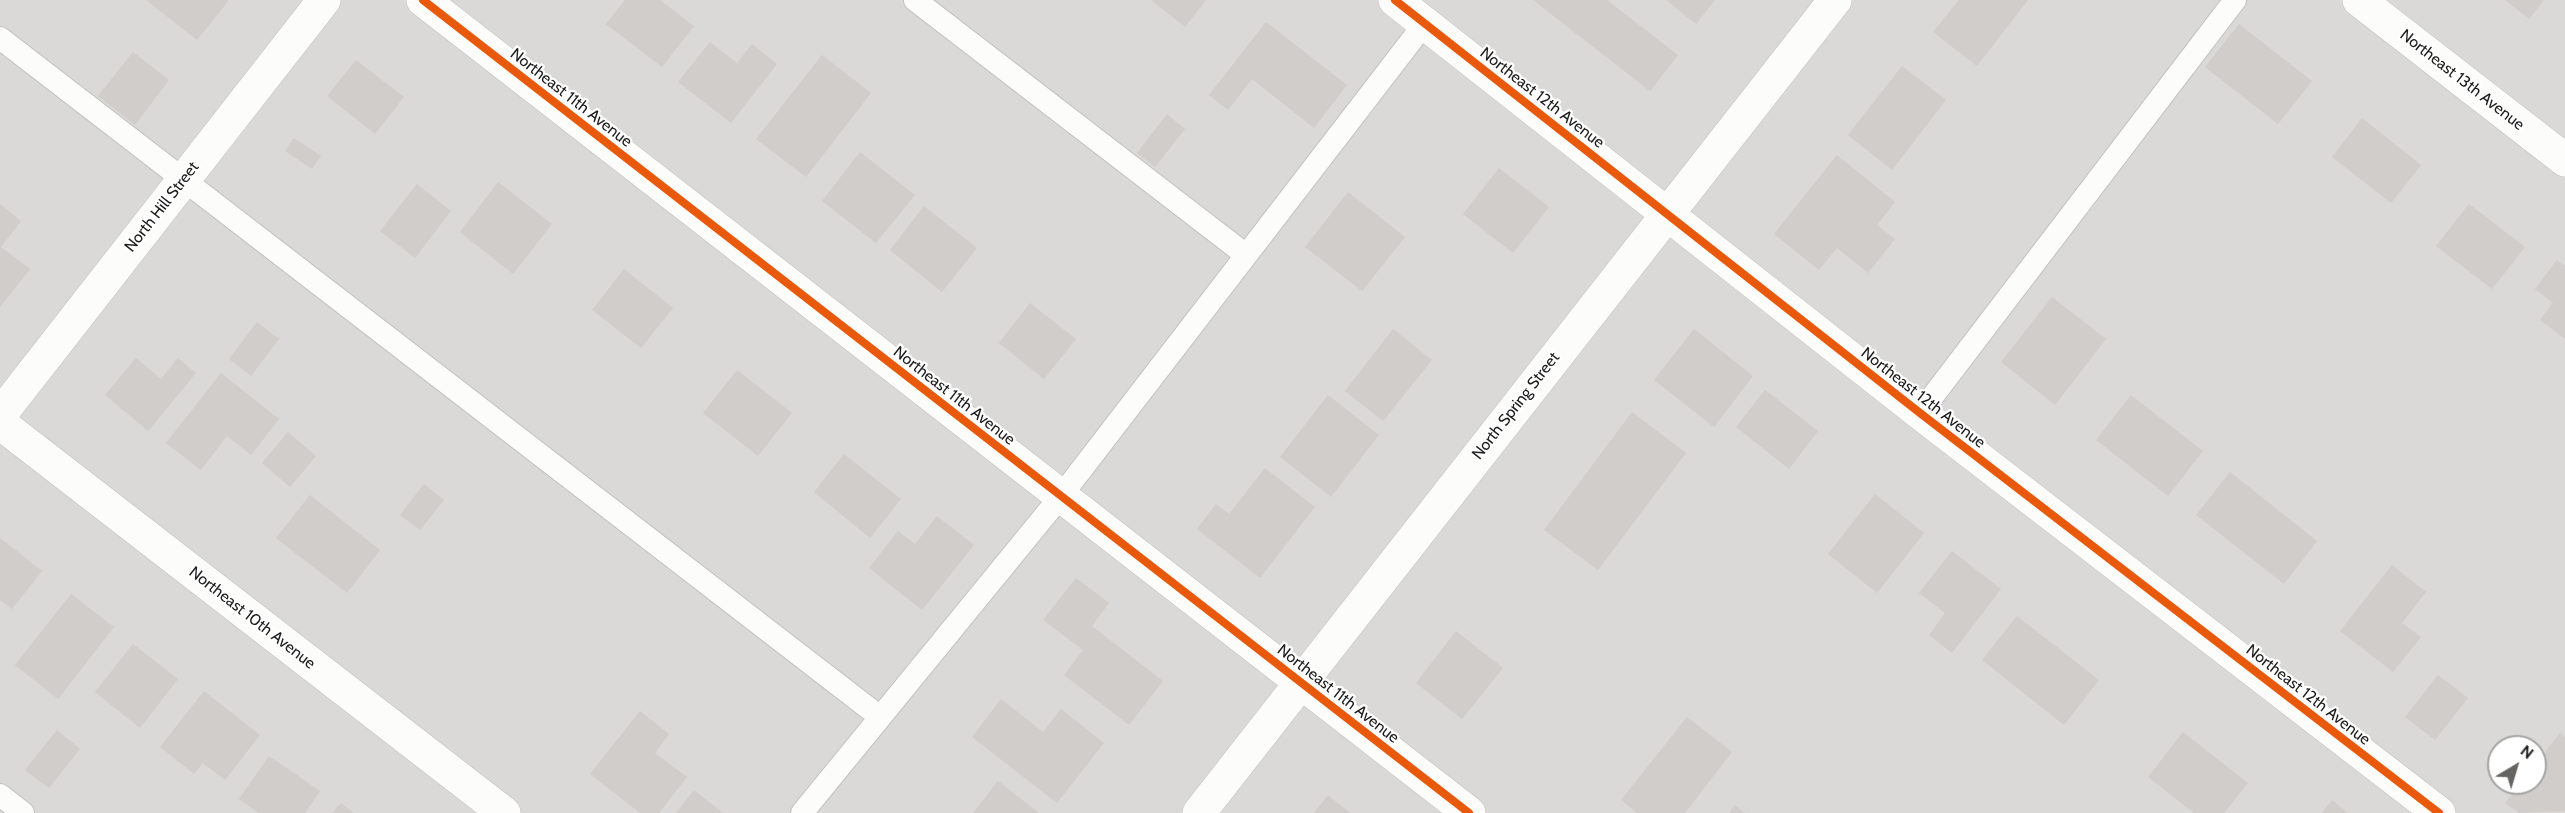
<!DOCTYPE html>
<html>
<head>
<meta charset="utf-8">
<style>
	body { margin:0 }
	#map { position:relative; width:2565px; height:813px; overflow:hidden; background:#ebe9e6; font-family:Cabin,sans-serif }
	canvas { display:block }
	.north { position:absolute; left:2487px; top:735px; width:60px; height:60px; box-sizing:border-box; background:#fff; border:2px solid #a5a5a5; border-radius:50%; rotate:38deg; font-size:16px; font-weight:700; line-height:24px; text-align:center; color:#1d1d1d }
	.north::after { content:''; display:block; margin:auto; width:21px; height:27px; background:#656463; clip-path:polygon(50% 0,100% 100%,50% 72%,0 100%) }
</style>
</head>
<body>
<div id="map">
<canvas width="2565" height="813"></canvas>
<div class="north">N</div>
</div>
<script>
const c = document.querySelector('canvas').getContext('2d');
c.lineJoin = 'round';
function fill(path, color) { c.fillStyle = color; c.fill(path, 'evenodd'); }
function strokePath(path, color, width, dash) { c.strokeStyle = color; c.lineWidth = width; c.lineCap = dash ? 'butt' : 'round'; c.setLineDash(dash || []); c.stroke(path); }
function write(font, color, halo, rows, align = 'center') {
  c.font = font + ' Cabin,sans-serif'; c.lineWidth = 4.5; c.setLineDash([]); c.textBaseline = 'middle'; c.strokeStyle = halo; c.fillStyle = color; for (const [text, x, y, turn = 0] of rows) {
    c.save(); c.translate(x, y); c.rotate((+turn || 0) * Math.PI / 180); c.textAlign = isNaN(turn) ? turn : align; if (halo) c.strokeText(text, 0, 0); c.fillText(text, 0, 0); c.restore();
  }
}
const residential = new Path2D(`
	M0,0h2565v813h-2565zM2499,747h36v36h-36z`);
const building = new Path2D(`
	M146,0h83l-32,40z
	M625,0h35l34,26 -32,41 -56,-43z
	M1151,0h55l-21,27z
	M1533,0h74l71,55 -28,36z
	M1666,0h49l-19,24z
	M1959,0h69l-51,66 -44,-34z
	M2505,0h39l-15,19z
	M1266,22l81,63 -33,43 -62,-49 -24,31 -19,-15z
	M2239,24l73,57 -34,43 -73,-57z
	M710,42l27,21 15,-19 25,20 -46,59 -53,-41z
	M133,52l36,28 -34,45 -37,-29z
	M822,55l49,38 -65,84 -50,-38z
	M356,60l48,37 -29,37 -48,-38z
	M1902,66l44,34 -54,70 -44,-35z
	M1167,114l18,15 -30,38 -18,-14z
	M2362,118l59,47 -30,38 -59,-46z
	M294,138l27,18 -9,13 -27,-18z
	M860,152l55,43 -39,48 -54,-42z
	M1837,155l58,47 -18,23 18,14 -27,34 -31,-25 -18,22 -45,-36z
	M1499,168l50,39 -36,46 -50,-39z
	M498,182l54,42 -39,50 -53,-42z
	M417,184l34,27 -36,47 -35,-27z
	M1348,192l57,45 -43,54 -57,-44z
	M0,204l21,17 -20,26 29,22 -30,38z
	M2469,204l56,43 -33,42 -56,-43z
	M924,206l53,42 -35,44 -52,-42z
	M2557,260l8,6v73l-25,-19 13,-17 -18,-14z
	M624,269l49,39 -32,40 -49,-38z
	M2052,297l54,42 -51,66 -54,-43z
	M1030,303l46,36 -32,40 -45,-36z
	M257,322l22,17 -28,37 -22,-17z
	M1393,329l39,31 -49,61 -38,-30z
	M1694,329l59,47 -39,51 -60,-47z
	M136,358l25,21 17,-21 18,15 -48,58 -43,-36z
	M737,370l55,43 -34,43 -55,-43z
	M221,373l58,46 -28,36 -24,-19 -26,34 -35,-27z
	M1765,390l53,41 -29,38 -53,-42z
	M1328,395l51,40 -48,62 -51,-40z
	M2131,395l72,56 -35,45 -72,-56z
	M1632,412l54,41 -88,117 -54,-40z
	M288,432l28,24 -26,31 -28,-24z
	M844,454l57,45 -31,39 -56,-46z
	M1265,468l50,39 -55,71 -63,-49 19,-25 13,10z
	M2230,472l87,69 -33,43 -88,-69z
	M424,484l20,16 -24,30 -20,-15z
	M1875,494l49,39 -47,60 -49,-39z
	M310,495l70,55 -33,43 -71,-55z
	M937,516l37,29 -52,65 -53,-42 29,-37 17,13z
	M0,538l42,33 -30,38 -12,-9z
	M1952,551l49,38 -49,64 -23,-18 16,-22 -26,-20z
	M2392,565l34,27 -24,31 19,14 -28,35 -53,-41z
	M1076,578l33,25 -17,23 71,55 -34,44 -65,-50 19,-25 -40,-30z
	M71,594l43,33 -56,72 -43,-34z
	M2017,616l82,64 -35,45 -82,-65z
	M1456,631l47,37 -41,51 -46,-36z
	M133,644l45,35 -38,49 -45,-36z
	M2438,675l30,23 -33,42 -30,-23z
	M204,691l56,44 -35,45 -22,-17 -9,11 -34,-27z
	M1001,699l42,33 18,-23 43,34 -47,60 -85,-66z
	M640,711l29,23 -14,19 32,24 -28,36h-19l-50,-39z
	M1687,717l45,35 -47,61h-48l-16,-13z
	M57,730l23,19 -31,39 -24,-18z
	M2183,732l65,51 -24,30h-30l-46,-36z
	M2560,733l5,4v74l-46,2 -14,-10 16,-20h14v-18z
	M269,756l51,35 -15,22h-46l-20,-14z
	M998,781l41,32h-66z
	M694,790l29,23h-47z
	M1328,795l22,18h-36z
	M2332,800l16,13h-26z
	M341,803l13,10h-22z
	M1735,805l10,8h-16z`);
const service = new Path2D(`
	M915,0l331,255
	M0,38l880,679
	M1920,413l315,-413
	M0,795l23,18
	M802,813l259,-317 364,-473`);
const minor = new Path2D(`
	M423,0l1046,813
	M1395,0l525,413 519,400
	M2359,0l206,160
	M0,415l324,-415
	M0,423l504,390
	M1199,813l636,-813`);
const cycleway = new Path2D(`
	M423,0l1046,813
	M1395,0l525,413 519,400`);
const streetNames = [
	["Northeast 13th Avenue",2462,80,38],
	["Northeast 11th Avenue",571,98,38],
	["Northeast 12th Avenue",1542,98,38],
	["North Hill Street",162,207,-52],
	["Northeast 11th Avenue",954,396,38],
	["Northeast 12th Avenue",1923,398,38],
	["North Spring Street",1516,406,-52],
	["Northeast 10th Avenue",252,618,38],
	["Northeast 11th Avenue",1338,694,38],
	["Northeast 12th Avenue",2308,695,38]
];
fill(residential, '#dad9d7');
fill(building, '#d0cdcb');
strokePath(service, '#c1c0be', 24);
strokePath(minor, '#c1c0be', 34);
strokePath(service, '#fcfcfb', 22);
strokePath(minor, '#fcfcfb', 33);
strokePath(cycleway, '#e8590c', 8);
write('16px', '#1d1d1d', '#fff', streetNames);
</script>
</body>
</html>
